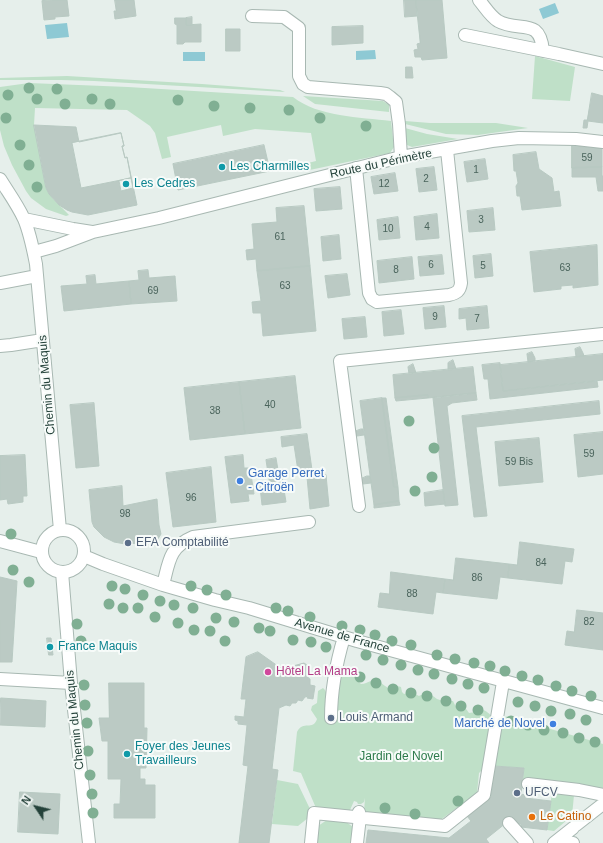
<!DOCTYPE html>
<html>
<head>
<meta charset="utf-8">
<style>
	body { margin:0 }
	#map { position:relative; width:603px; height:843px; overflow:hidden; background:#e6efeb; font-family:Arial,sans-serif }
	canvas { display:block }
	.north { position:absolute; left:16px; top:787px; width:40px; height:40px; -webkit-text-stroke:3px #f7fbf9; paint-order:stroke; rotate:305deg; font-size:11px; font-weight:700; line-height:16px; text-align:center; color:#24423a }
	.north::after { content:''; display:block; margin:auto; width:14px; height:18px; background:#24423a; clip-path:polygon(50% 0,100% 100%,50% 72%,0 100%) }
</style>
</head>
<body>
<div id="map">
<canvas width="603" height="843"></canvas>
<div class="north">N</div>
</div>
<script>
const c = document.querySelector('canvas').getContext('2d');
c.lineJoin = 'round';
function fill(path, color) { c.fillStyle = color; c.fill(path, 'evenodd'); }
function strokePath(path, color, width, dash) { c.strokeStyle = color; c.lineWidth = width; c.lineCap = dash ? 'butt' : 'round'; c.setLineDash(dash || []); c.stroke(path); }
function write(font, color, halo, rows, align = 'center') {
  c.font = font + ' Arial,sans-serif'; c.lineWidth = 4; c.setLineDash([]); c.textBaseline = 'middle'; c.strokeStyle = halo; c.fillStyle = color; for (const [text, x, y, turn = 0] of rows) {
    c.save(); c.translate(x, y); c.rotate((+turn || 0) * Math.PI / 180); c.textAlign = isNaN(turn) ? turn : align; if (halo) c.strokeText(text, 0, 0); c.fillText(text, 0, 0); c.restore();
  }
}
const green = new Path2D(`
	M535,56l40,11 -5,34 -38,-2z
	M67,76l135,8 78,6 5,2 -191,-11 -33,-1h-61v-2z
	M29,83l99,4 165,10c25,20 67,20 98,24l3,26 -4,6 -85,18 -1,-7 12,-3 -5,-28 -56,-4 -32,7 -2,-11 -54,12 4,20 -9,2 -7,-26 -5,-7 -23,-16 -92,-2 -1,17 12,63c5,11 15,18 23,27l-3,1 -20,-7 -15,-11 -5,-7 -14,-26 -8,-19 -4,-16v-43z
	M303,96l80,5 6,4v7l-74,-8z
	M405,121l25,2h66l32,5 -50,7 -32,-1 -41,-10z
	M405,128l22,6 31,5 -46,8 -5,-2z
	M343,671c11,-1 12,7 18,13 4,0 6,-2 10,-3 7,-2 12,4 17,7 4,-1 10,-3 13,-1l1,5 2,2 7,-2 8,4c3,-2 9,-2 12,-1 3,1 4,3 6,4 5,2 10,2 16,2l3,6h3l5,-1 5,7c6,-1 2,0 7,-2 8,-4 13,2 18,8 9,-3 16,-4 25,1l84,24v44l-80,-9 1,-11 -30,-2 -10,2 -5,5 -2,20 -38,28 -75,-9 1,-14 -1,4 -3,2h-3l-1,-2 -3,-1 -4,9 -4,2 -30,-4 -15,-35 -8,-2 4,-39c6,-12 16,-1 20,-13l-6,-9 1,-4 5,-3 1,-12 5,-3 2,2 3,6 12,-24z
	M277,780l21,4 12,25 -2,9 -10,8 -26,-2z
	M552,792l22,3 -2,21 -18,15 -7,-1z
	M327,820l18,1 8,6 -2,16h-35l2,-17z`);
const water = new Path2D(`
	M555,3l4,10 -16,6 -4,-10z
	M67,23l2,14 -22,2 -2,-14z
	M375,50l1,9 -20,1v-9z
	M183,52h22v9h-22z`);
const building = new Path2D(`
	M52,0h15l2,16 -14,1v2l-11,1 -2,-19z
	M115,0h19l2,16 -21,3 -1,-8h2z
	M404,0h12l1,16 -12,1z
	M416,0h26l5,58 -25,2 -1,-3h-6l-1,-7 4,-1 -1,-5 3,-1z
	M192,17v8h-6v-7z
	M175,18h11v7l15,-1v18h-16l-2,2h-6v-19l-2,-1z
	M363,26v17l-31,2v-18z
	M226,29h14v22h-14z
	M406,67h6l1,11h-7z
	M592,93l11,3v27l-15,-2 -1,7h-4l1,-8h3z
	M34,125l42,2 3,15 42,-9 3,13h-2l3,12 2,-1 10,48 -49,10 -16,-3 -5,-2 -8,-5 -10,-11 -3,-6z
	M121,133l3,13h-2l3,12 2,-1 4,21 -50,10 -9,-45z
	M264,145l6,26 -92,19 -5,-26z
	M572,146l30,2v19l-30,1z
	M536,152l3,17 13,9 2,14 5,-1 2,15 -39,4 -2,-14h-3l-1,-10 2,-3 -2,-12h-2l-1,-16z
	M485,159l3,20 -21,3 -3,-20z
	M434,167l3,23 -18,2 -3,-23z
	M602,167v9h1v15h-5l-2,-14h-24v-9z
	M395,173l3,18 -24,3 -3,-17z
	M131,178l2,10 -12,3 -2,-10z
	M340,187l2,22 -26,2 -2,-22z
	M304,206l6,60 -53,5 -1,-12 -9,1 -1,-10 8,-1 -2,-25 25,-2 -1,-14z
	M493,208l2,22 -26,2 -2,-21z
	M437,214l2,24 -23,2 -2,-23z
	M398,217l2,21 -21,2 -2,-20z
	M339,235l2,24 -18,2 -2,-24z
	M597,245l1,40 -25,3v-3l-12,1v3l-27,3 -4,-40z
	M491,254l2,22 -18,2 -2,-22z
	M442,255l2,19 -24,2 -2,-19z
	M412,257l2,22 -35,4 -2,-22z
	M310,266l6,65 -53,5 -2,-23h-8l-1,-11 9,-1 -4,-30z
	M148,270l1,8 26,-2 2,25 -46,3 -2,-23 10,-1 -1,-9z
	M347,274l3,21 -22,3 -3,-22z
	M95,275l1,9 33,-3 2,23 -67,7 -3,-25 26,-2 -1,-8z
	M444,306l2,21 -21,2 -2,-21z
	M487,306l2,22 -22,2 -1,-12 -7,1v-10z
	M401,310l3,24 -20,2 -2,-24z
	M365,317l2,20 -23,2 -2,-20z
	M580,347l3,6 1,3 -8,1 -1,-8z
	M532,352l3,6v3l-7,1 -1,-8z
	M603,354v26l-100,11 -3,-26z
	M453,360l3,9 -8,1v-7z
	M500,363l3,28 94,-10 1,6 -108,12 -2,-20h-4l-2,-14z
	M413,364l3,9 -7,1 -1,-7z
	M473,367l3,26 -48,5v-3l-33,3 -2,-23z
	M295,376l6,52 -56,6 -6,-52z
	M239,382l6,52 -55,6 -6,-52z
	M476,393l1,7 -25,3 -5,3 11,99 -13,1 -12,-108z
	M428,395v3l-32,3 -1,-3z
	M382,398l12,89h4l1,14 -25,4 -14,-104z
	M382,398h4l12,89h-4z
	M599,401l1,13 -124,13 11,89 -13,1 -12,-101z
	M94,403l5,63 -23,2 -6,-63z
	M361,429h2l1,6 -7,1 -3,-4z
	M603,432v42l-25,3 -4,-42z
	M307,434l5,36 -14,1 -4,-26 -12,2 -1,-10z
	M539,438l4,44 -44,4 -4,-44z
	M25,455l2,41h-4v6l-15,2 -1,-5 -7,1v-44z
	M243,455l1,13h6l4,26h-6l1,7 -18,2 -6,-46z
	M276,458l2,12 3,1 5,31 -24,3 -2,-18 10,-1 -4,-26z
	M211,467l5,55 -43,5 -7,-54z
	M326,475l3,31 -19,3 -3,-32z
	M367,476h3l1,7 -8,1 -2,-5z
	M122,486l1,20 34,-7 2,26 2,9 -5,8 -31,2 -11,-2 -10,-5 -10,-10 -2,-5 -3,-32z
	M443,490l2,14 -20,2 -1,-13z
	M399,501l1,4 -26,3v-3z
	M520,542l54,7 -2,13 -7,-1 -3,23 -54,-6 1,-14 8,1z
	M456,558l53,6 -1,14 -8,-1 -3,22 -54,-6 2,-14 8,1z
	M391,572l54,7 -2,14 -7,-1 -3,22 -55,-7 2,-14 9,1z
	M0,577l17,4 -5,81h-12z
	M577,610l26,3v37l-38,-5 2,-14 7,1z
	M47,638h4l2,17h-4z
	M258,652l24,17 22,-6 6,4 -2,11 2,1v6l5,1 -2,13 -6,-1 1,-2 -3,1 -3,4 -4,-1 -2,3h-4l-2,3 -4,-1 -7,3 -7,61 6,1 -9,73h-30l9,-77 -5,-1 4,-40 -9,-1v-3l-3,-1v-4l9,1 2,-18h-5l5,-42z
	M109,683h35v45h3l-1,40h-6v11h5v6h10v33h-41v-14h6l1,-25h-13v-38h-6l-3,-23h10z
	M1,698l45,3 -1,26 -45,-2z
	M494,766l30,2 -3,26 4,1v3l26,3 -4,29 -26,-3v-3l-15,-1 -20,16 3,4h-123l2,-13 81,8 22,-17 -4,-5 24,-19z
	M20,792l40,2 -2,40 -40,-2z`);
const minor = new Path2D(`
	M479,0c6,7 11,16 19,21 21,12 42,-5 45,30
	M252,16l32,1 15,11v48l4,8 5,3 72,6 6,1 4,3 6,5 3,22 2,33
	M465,35l94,19 44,10
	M356,168l13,125 3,6 5,3 72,-7c8,-2 11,-4 12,-12l-14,-133
	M0,179c8,13 17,25 24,40 6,14 9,30 12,45l24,266
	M24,219l49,10 19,3
	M34,252l22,-6 37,-14 66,-14 242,-61 91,-16 27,-3 57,1 27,3
	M0,283l37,-7
	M0,346l11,-1 32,-5
	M359,506l-19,-145 263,-27
	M42 551a21 21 0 1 1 42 0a21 21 0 1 1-42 0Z
	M0,541l41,11
	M84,556l19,8 60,21 52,15 34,8 108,33 246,67
	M62,572l9,111 18,160
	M163,585c6,-23 6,-38 30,-48l116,-15
	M0,679l71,4
	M331,718c0,-28 5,-54 13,-81
	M528,784l51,6 24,5
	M509,823l18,20
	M576,825l27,-21
	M311,843l3,-30 131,13 39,-31 19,-113
	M357,843l3,-26 -1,-5
	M554,843l19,-15
	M559,843l-2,-2 16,2`);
const trees = [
	[29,88],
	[57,89],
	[8,95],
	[37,99],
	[92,99],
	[178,100],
	[65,104],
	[110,104],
	[214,106],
	[250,108],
	[289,110],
	[6,118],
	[320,118],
	[366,126],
	[20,145],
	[29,165],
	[37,187],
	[409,421],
	[434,448],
	[432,477],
	[415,491],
	[11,534],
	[13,570],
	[29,582],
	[112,586],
	[191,586],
	[125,589],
	[207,590],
	[143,595],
	[226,595],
	[160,601],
	[109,604],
	[174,605],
	[123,608],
	[138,608],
	[193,608],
	[276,608],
	[288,611],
	[155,617],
	[310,617],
	[216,618],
	[234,622],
	[178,623],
	[77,624],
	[342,626],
	[259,628],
	[194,630],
	[360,630],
	[210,631],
	[270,631],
	[375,635],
	[293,640],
	[81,641],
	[225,641],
	[392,641],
	[311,642],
	[411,645],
	[326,647],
	[366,655],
	[437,655],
	[455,659],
	[383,660],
	[474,663],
	[401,665],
	[490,666],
	[418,670],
	[505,671],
	[434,674],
	[522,676],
	[360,677],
	[452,679],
	[538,680],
	[376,683],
	[468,684],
	[84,685],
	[556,686],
	[484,688],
	[393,689],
	[572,691],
	[411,693],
	[427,696],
	[591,696],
	[446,701],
	[518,702],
	[85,705],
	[461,706],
	[535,706],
	[478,710],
	[551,711],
	[570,714],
	[586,720],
	[511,721],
	[87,723],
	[528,725],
	[544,730],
	[563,733],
	[579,738],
	[595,742],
	[88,751],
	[90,775],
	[92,794],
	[458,801],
	[385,808],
	[93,813],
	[415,814]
];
const markers = [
	[222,167,4,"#0f9aa8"],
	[126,184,4,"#0f9aa8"],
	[240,481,4,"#3f7fe0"],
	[128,543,4,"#5c6f8a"],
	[50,647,4,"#0f9aa8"],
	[268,672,4,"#d1479c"],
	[331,718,4,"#5c6f8a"],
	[553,724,4,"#3f7fe0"],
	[127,754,4,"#0f9aa8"],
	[517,793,4,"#5c6f8a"],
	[532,817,4,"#e8710a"]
];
const numberNames = [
	["59",587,158],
	["1",476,170],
	["2",426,179],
	["12",384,184],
	["3",481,220],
	["4",427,227],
	["10",388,229],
	["61",280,237],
	["6",431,265],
	["5",483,266],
	["63",565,268],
	["8",396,270],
	["63",285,286],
	["69",153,291],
	["9",435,317],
	["7",477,319],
	["40",270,405],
	["38",215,411],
	["59",589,454],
	["59 Bis",519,462],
	["96",191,498],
	["98",125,514],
	["84",541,563],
	["86",477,578],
	["88",412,594],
	["82",589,622]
];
const streetNames = [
	["Route du Périmètre",381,164,-12],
	["Chemin du Maquis",47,385,-95],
	["Avenue de France",342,636,16],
	["Chemin du Maquis",75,720,-96]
];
const cultureNames = [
	["Les Charmilles",230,167],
	["Les Cedres",134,184],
	["France Maquis",58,647],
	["Foyer des Jeunes",135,747],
	["Travailleurs",135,761]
];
const shopNames = [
	["Garage Perret",248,474],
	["- Citroën",248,488],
	["Marché de Novel",545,724,"right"]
];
const serviceNames = [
	["EFA Comptabilité",136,543],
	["Louis Armand",339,718],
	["UFCV",525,793]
];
const hotelNames = [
	["Hôtel La Mama",276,672]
];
const parkNames = [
	["Jardin de Novel",401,757]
];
const foodNames = [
	["Le Catino",540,817]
];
fill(green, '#bfe0c8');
fill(water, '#8ec9d4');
fill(building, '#bbcac4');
strokePath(building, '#b8c9c2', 1);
strokePath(minor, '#a8b8b2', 14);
strokePath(minor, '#fff', 12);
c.fillStyle = '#80af93';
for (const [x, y] of trees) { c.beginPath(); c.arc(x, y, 5.5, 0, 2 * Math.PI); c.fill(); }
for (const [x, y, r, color] of markers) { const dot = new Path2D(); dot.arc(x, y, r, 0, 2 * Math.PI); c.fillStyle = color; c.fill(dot); strokePath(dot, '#f7fbf9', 1.5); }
write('10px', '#4a645c', null, numberNames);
write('12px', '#24423a', '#f7fbf9', streetNames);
write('12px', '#0d838f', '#f7fbf9', cultureNames, 'left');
write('12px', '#366cbe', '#f7fbf9', shopNames, 'left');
write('12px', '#4e5e75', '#f7fbf9', serviceNames, 'left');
write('12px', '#b23c85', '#f7fbf9', hotelNames, 'left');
write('12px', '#2d7a4b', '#f7fbf9', parkNames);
write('12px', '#c56008', '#f7fbf9', foodNames, 'left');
</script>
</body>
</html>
